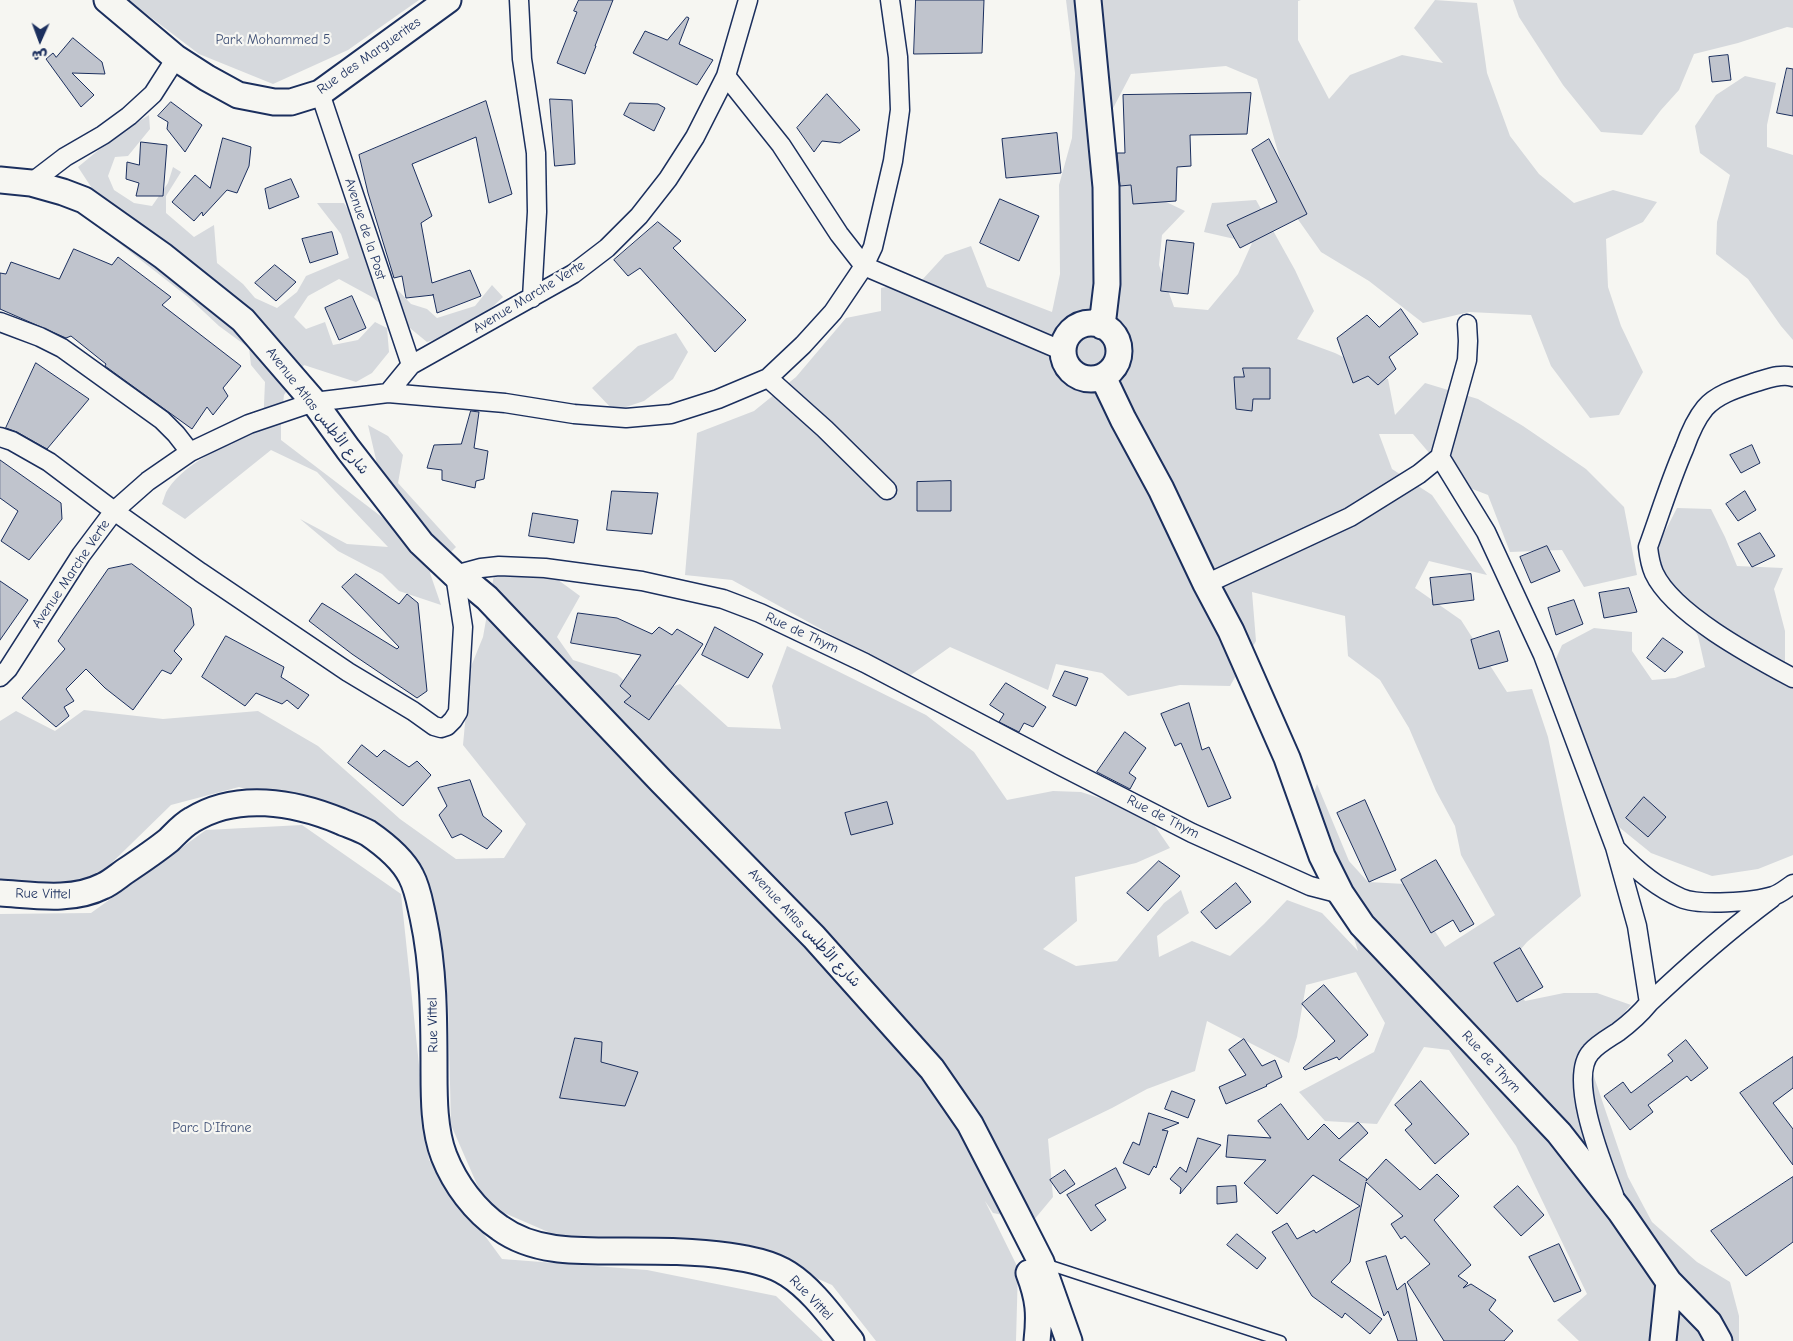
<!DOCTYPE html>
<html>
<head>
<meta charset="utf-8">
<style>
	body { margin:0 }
	#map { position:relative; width:1793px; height:1341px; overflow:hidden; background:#f6f6f2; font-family:"Comic Neue","Playpen Sans Arabic",sans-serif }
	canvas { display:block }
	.north { position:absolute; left:15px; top:15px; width:50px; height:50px; -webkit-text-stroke:4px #f6f6f2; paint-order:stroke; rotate:182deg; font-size:14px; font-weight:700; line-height:20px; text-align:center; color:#1b2f5e }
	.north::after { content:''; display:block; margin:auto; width:18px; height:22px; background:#1b2f5e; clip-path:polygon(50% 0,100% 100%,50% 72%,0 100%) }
</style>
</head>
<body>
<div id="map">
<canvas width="1793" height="1341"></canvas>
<div class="north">ش</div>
</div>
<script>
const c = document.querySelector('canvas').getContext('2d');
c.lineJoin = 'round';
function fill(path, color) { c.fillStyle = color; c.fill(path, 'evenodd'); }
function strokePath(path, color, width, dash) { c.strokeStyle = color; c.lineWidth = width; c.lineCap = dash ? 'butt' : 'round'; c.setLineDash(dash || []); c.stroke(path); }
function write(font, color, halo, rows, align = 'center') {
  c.font = font + ' "Comic Neue","Playpen Sans Arabic",sans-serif'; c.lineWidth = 4.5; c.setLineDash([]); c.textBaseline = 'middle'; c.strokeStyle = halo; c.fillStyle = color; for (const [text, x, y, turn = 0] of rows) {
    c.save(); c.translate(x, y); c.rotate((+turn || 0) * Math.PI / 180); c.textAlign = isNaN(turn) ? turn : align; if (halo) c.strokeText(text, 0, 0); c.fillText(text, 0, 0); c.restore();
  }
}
const green = new Path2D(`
	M128,0h291l-71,50 -75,34 -74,-30z
	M1066,0h235l-3,1v39l31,59 21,-24 52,-20 41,8 -29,-35 21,-28 42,3 10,70 23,63 29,38 35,29 39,-13 44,12 -14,20 -37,17 2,48 13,39 22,46 -24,43 -29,3 -39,-52 -20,-51 -62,-3 -46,11 -54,-42 -48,-29 -24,-34 -40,-139 -31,-13 -95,8 -21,40 6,64 69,33 -23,24 -3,30 15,42 34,3 30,-36 14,-31 -48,-11 8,-29 44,-3 39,70 19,41 -17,28 38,14 53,26 7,36 30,-32 53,16 45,27 63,43 38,38 13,68 -53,12 -22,-37 -52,2 -22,-57 -34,-13 -41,-48h-34l13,35 40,26 55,80 -58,-14 -14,27 46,32 46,72 25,-3 16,48 33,159 -54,46 -22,26 20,33 39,-8h33l34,12 -44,51 41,121 24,45 45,40 33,20 9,34v25h-160l-22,-21 30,-26 -71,-148 -67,-96 -25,-3 -47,77 -52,-3 -26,-29 75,-40 11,-29 -29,-51 -50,13 -9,52 -8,26 -82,-42 -12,50 -48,18 -35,19 -64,31 5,58 -20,24 -40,-8 -8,-12 33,67 -2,73h-140l-44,-56 -73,-32 -197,-15 -76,-33 -35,-80 -3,-125 -30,-127 -57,-49 -122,-37 -68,18 -83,81 -88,-5v-160l16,-10 39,20 29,-21 79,9 95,-8 60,35 82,73 56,40 48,-1 22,-34 -63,-79 7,-76 13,-32 11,-62 56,-1 30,22 -23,41 16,23 44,14 24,23 39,-13 48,43 53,2 -9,-43 15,-40 139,69 48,37 33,48 46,-9 28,1 65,21 24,35 -34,15 -61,14 2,44 -34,28 33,17 41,-5 47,-58 17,-13 8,23 -32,23 2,21 33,-16 38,15 34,-32 23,-24 35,13 36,38 -24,-77 -25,-67 8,-23 32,77 19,21 37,2 40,63 50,-32 -34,-60 -6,-29 -19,-35 -27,-63 -29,-48 -32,-24 -3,-40 -93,-24 4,49 -26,45 -50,-1 -52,11 -26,-23 -46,-9 -8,26 -98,-43 -42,30 -176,-97 -47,-5 12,-142 57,-22 42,-34 50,-59 35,-7v-23l41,-8 23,-25 26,-9 16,41 65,25 8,-38 -1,-89 13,-47 3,-65z
	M1513,0h280v28l-6,-1 -49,16 -44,11 -15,36 -18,20 -19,25 -41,-3 -38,-47 -44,-68z
	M1745,76l31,7 -9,42v22l26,8v185l-12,-14 -33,-47 -32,-25 1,-32 13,-47 -30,-22 -5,-27 21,-31z
	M149,115l1,14 -22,27 -13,1 -7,19 6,14 20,13 18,3 16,-23 5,-16 8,5 -15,24v17l28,24 20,-12 3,38 26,21 12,14 22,10 20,-16 9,-16 43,-18 -8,-24 -24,-31h27l43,68 8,16 16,17 16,5 10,9 38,-12 17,-21 11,12c-21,21 -48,37 -76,45l-55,-45 -33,-18 -31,17 -14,21 12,12 19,-7 8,23 25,-5 17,-18 12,6 2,24 -17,21 -16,9 -52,-17 -20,30 -3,27v18l110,84 -23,-99 20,11 15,19 -5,28 58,64 -26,26 11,32 -42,-14 -17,-17 -44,-23 -38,-32 47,25 41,3 -71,-75 -46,-22 -86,69 -23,-15c2,-5 3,-11 6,-15 19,-29 65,-46 95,-62l2,-45 -14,-17 -2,-17 -30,-22 -31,-29 -101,-79 58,19 -46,-38 -21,-32 40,-33z
	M676,333l12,19 -15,27 -29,22 -30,10 -22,-23 46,-42z
	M1677,508l34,1 14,28 12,29 46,2 -9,21 11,42v33l8,2v189l-35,14 -46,7 -61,-23 -37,-30 -22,-57 -37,-105 7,-16 32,-17 38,4v19l20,29 23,-2 30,-11 -7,-31 -17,-29 -26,-38 5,-28z
	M302,825l99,69 28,266 73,99 145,11 129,26 47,45h-823v-427l91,-1 115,-83z`);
const building = new Path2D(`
	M579,0h34l-18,46h1l-11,28 -28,-11 20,-51 -3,-1z
	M916,0h68l-2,53 -68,1z
	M687,17l2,1 -10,26 34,16 -16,25 -64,-32 12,-22 22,9z
	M73,38l29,24 3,12 -33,-1 22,22 -13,12 -35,-48 7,-6 3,4z
	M1728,55l3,25 -19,2 -3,-25z
	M1787,68l6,1v47l-16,-3z
	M1251,93l-4,41 -57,1 1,31 -14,1 -1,34 -43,3 -2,-19 -11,1 -3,-33h8l-2,-58z
	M827,94l33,36 -20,13 -18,-2 -8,11 -17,-24z
	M550,99l22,1 3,64 -20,2z
	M486,101l26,93 -23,9 -13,-66 -64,27 20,52 -11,7 11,60 38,-13 11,26 -44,17 -4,-19v1l-27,3 -4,-22 -8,2 -26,-85 -9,-38z
	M171,102l31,23 -17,27 -18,-23 1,-7 -10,-6z
	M630,103l28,1 7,4 -11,23 -30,-16z
	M1057,133l4,40 -55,5 -4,-39z
	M223,138l28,9 -2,19 -12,27 -10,-3 -24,26 -1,-4 -8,9 -22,-19 23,-27 15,13z
	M1269,139l38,75 -67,34 -13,-23 50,-23 -25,-52z
	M141,142l26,3 -4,51h-27l3,-13 -13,-4 1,-17 12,3z
	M291,179l8,18 -30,12 -4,-20z
	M1000,199l39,17 -20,45 -39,-18z
	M658,222l23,19 -8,7 73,72 -31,32 -75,-84 -12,8 -14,-16z
	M332,232l6,22 -28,9 -8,-24z
	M1167,240l27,3 -6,51 -27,-3z
	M74,249l38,16 6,-8 53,40 -9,8 79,61 -18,22 5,8 -15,19 -6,-8 -15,22 -87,-63 1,-2 -35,-28 -5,2 -66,-29v-36l6,1 5,-12 48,17z
	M275,265l21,17 -20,19 -21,-18z
	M352,296l14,32 -27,12 -14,-32z
	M1401,309l17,25 -29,23 7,12 -18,16 -10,-9 -15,7 -16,-45 30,-23 12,12z
	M36,363l53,36 -42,50 -30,-17 -11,-4z
	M1243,368h27v31h-17l-1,12 -16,-2 -2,-32h10z
	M471,411l8,1 -5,36 14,3 -4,28 -8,2 -1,7 -33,-8v-10l-15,-2 7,-23 27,-1z
	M1752,445l8,18 -19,10 -11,-18z
	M0,460l61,43 1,16 -33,41 -28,-19 17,-30 -18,-13z
	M951,481v30h-34v-29z
	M612,491l46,2 -6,41 -45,-4z
	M1745,491l11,19 -18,11 -12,-17z
	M533,513l45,7 -4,23 -45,-7z
	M1760,533l15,23 -23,11 -14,-23z
	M1547,546l13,25 -29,12 -11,-26z
	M132,564l59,44 3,17 -20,26 8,8 -11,15 -9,-4 -29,40 -28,-22 -19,-19 -20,20 8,12 -10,6 5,9 -13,11 -34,-29 43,-49 -7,-8 50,-72z
	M356,574l43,30 8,-10 11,9 9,88 -10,7 -65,-44 -43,-33 13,-18 75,46 2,-2 -57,-60z
	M1471,574l3,26 -41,5 -3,-27z
	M0,581l28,19 -28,40z
	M1629,588l8,24 -33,6 -5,-25z
	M1574,600l9,24 -27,11 -8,-27z
	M578,613l39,5 35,16 7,-7 13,8 5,-6 26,15 -54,76 -25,-18 7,-6 -11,-10 21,-31 -70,-12z
	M715,627l48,27 -15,24 -46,-23z
	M1499,631l9,30 -29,8 -8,-29z
	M226,636l58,31 -3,10 28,18 -11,14 -11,-9 -5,4 -26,-11 -11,13 -43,-29z
	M1663,638l20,14 -18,20 -18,-14z
	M1065,671l23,7 -12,28 -23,-10z
	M1006,683l40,24 -13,20 -9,-4 -5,9 -20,-10 5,-8 -14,-9z
	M1189,703l13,47 7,-3 22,51 -23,9 -27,-64 -6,3 -14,-32z
	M1125,732l21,16 -17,25 7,5 -6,11 -33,-17z
	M362,745l15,12 7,-7 25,17 8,-6 14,14 -28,31 -55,-43z
	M470,780l13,36 19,15 -15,18 -26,-15 -9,4 -13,-23 8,-9 -9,-18z
	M1644,797l22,20 -18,20 -22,-19z
	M1365,800l31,70 -27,12 -32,-69z
	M887,802l6,22 -42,11 -6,-22z
	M1436,860l38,64 -14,8 -7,-12 -22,13 -30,-53z
	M1159,861l21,15 -32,35 -21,-18z
	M1236,883l15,19 -35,27 -15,-17z
	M1520,948l23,39 -26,15 -23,-39z
	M1324,985l44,50 -29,25 -2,-3 -32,13 -2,-2 32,-27 -33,-37z
	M575,1038l27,4 -1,20 37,10 -13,34 -65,-8z
	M1244,1039l18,27 13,-6 7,17 -16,8 1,1 -41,18 -7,-17 27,-12 -17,-25z
	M1686,1040l22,28 -17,13 -4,-5 -39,29 5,7 -23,18 -26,-34 19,-14 8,11 42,-32 -5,-6z
	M1793,1057v31l-20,15 20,26v36l-53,-72z
	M1421,1081l48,53 -34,30 -30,-34 7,-6 -17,-19z
	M1172,1091l23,9 -7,18 -23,-9z
	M1281,1104l27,36 16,-16 15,15 19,-17 10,11 -29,27 28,19 -1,2 20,-22 34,31 17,-16 22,22 -25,24 37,45 -13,11 10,7 -5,5 8,-4 25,16 -7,10 24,21 -9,10h-60l-37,-59 23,-18 -25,-28 -4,3 -10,-15 12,-8 -37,-34 -16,80 -19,20 51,37 -12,15 -25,-21 -3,5 -30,-22 -40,-64 15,-9 10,16 17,-9 2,3 44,-27 -47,-31 -36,39 -33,-31 22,-23 -40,-3 2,-22 43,3 -13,-17z
	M1149,1113l30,10 -17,7 6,1 -12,37 -2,-2 -5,9 -26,-12 10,-21 6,3z
	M1198,1138l23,7 -41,49 1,-6 -11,-9 10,-12 6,5z
	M1116,1168l10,20 -31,17 11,15 -15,11 -24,-36z
	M1065,1170l10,14 -15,10 -10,-14z
	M1793,1177v65l-47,34 -35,-45z
	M1236,1186l1,16 -20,2v-17z
	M1518,1186l26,29 -23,21 -27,-29z
	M1237,1234l29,24 -9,11 -30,-24z
	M1559,1244l22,47 -27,11 -25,-45z
	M1386,1256l11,34 8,-7 12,58h-19l-10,-30 -4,5 -18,-54z`);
const lane = new Path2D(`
	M1046,1264l235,77`);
const street = new Path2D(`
	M519,0l3,59 14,94 1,59 -5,86
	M726,76l55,69 58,89 25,32 199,85
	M320,93l91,272
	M31,183l34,-26 38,-22 26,-19 24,-22 23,-36
	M0,322l40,15 22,11 100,72 14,14 14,18
	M1793,377c-12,-4 -26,2 -37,5 -18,6 -39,12 -51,26 -10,12 -16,27 -21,41 -14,32 -24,65 -36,98 1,9 2,17 6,26 19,41 100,84 139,105
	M768,378l57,51 62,61
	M388,393l23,-28 162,-91 34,-26 32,-32 29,-37 27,-42 31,-61 22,-76
	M0,437l12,4 37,21 65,49 86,61 148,100 65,39 21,15 7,2 6,-2 6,-6 5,-8 5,-85 -8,-52 26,-7 18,-2 46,2 97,13 81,18 37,14 105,50 196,103 131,67 118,53 31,8
	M1440,457l46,75 57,123 72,192 22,79 12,77c-9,11 -19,20 -31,29 -9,6 -20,12 -27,20 -24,26 12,113 23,143
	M1206,584l144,-67 69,-43 21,-17 27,-97 1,-19 -1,-17
	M0,677l8,-8 73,-114 33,-44 34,-30 42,-29 59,-28 65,-22 74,-9 117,10 69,11 52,4 45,-4 47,-15 50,-21 35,-33 30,-33 31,-46 9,-19 20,-86 7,-51 -2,-53 -8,-57
	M1617,850c19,20 39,37 64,48 18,8 73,4 92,-2 7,-2 14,-8 20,-12
	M1649,1003c39,-37 80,-73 123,-105`);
const secondary = new Path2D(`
	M107,0l69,58 31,20 31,17 36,7h17l29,-9 128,-93
	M1088,0l18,187 1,97 -5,42
	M0,180l31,3 32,9 21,8 79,56 80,64 71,82 34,47 73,94 34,32 14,8 18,15 174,183 153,156 118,132 38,55 45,87 26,51 28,79
	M1063 351a28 28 0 1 1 56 0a28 28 0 1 1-56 0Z
	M1103,377l20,42 38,70 45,95 25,47 56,127 35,98 19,38 21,31 197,208 61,78 49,71 40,41 10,18
	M0,893c33,2 72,9 103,-7 7,-3 14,-9 21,-14 15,-10 30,-20 45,-32 7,-7 14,-15 23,-20 45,-28 102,-18 148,1 9,4 19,7 28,12 16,11 34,25 43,43 7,13 9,28 12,41 11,51 11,102 11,154 0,27 0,59 10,85 11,28 31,55 56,72 36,26 83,23 125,23 35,0 70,0 104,5 20,3 42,7 59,18 25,16 44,44 63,67
	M1029,1273c10,26 11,41 8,68
	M1663,1341l6,-59`);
const parkNames = [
	["Park Mohammed 5",273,40],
	["Parc D'Ifrane",212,1128]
];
const streetNames = [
	["Rue des Marguerites",369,56,-35],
	["Avenue de la Post",365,229,72],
	["Avenue Marche Verte",529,297,-31],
	["Avenue Atlas شارع الأطلس",317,411,52],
	["Avenue Marche Verte",71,574,-56],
	["Rue de Thym",802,633,25],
	["Rue de Thym",1163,817,27],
	["Rue Vittel",43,894,1],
	["Avenue Atlas شارع الأطلس",804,928,47],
	["Rue Vittel",433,1025,-91],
	["Rue de Thym",1491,1062,47],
	["Rue Vittel",811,1298,46]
];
fill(green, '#d6d9dd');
fill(building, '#c0c4cd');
strokePath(building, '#1b2f5e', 1);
strokePath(lane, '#1b2f5e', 12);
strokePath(street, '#1b2f5e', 21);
strokePath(secondary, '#1b2f5e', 29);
strokePath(lane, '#f6f6f2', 9);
strokePath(street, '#f6f6f2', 18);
strokePath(secondary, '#f6f6f2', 25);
write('14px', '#405177', '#f6f6f2', parkNames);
write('14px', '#1b2f5e', '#f6f6f2', streetNames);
</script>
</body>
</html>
